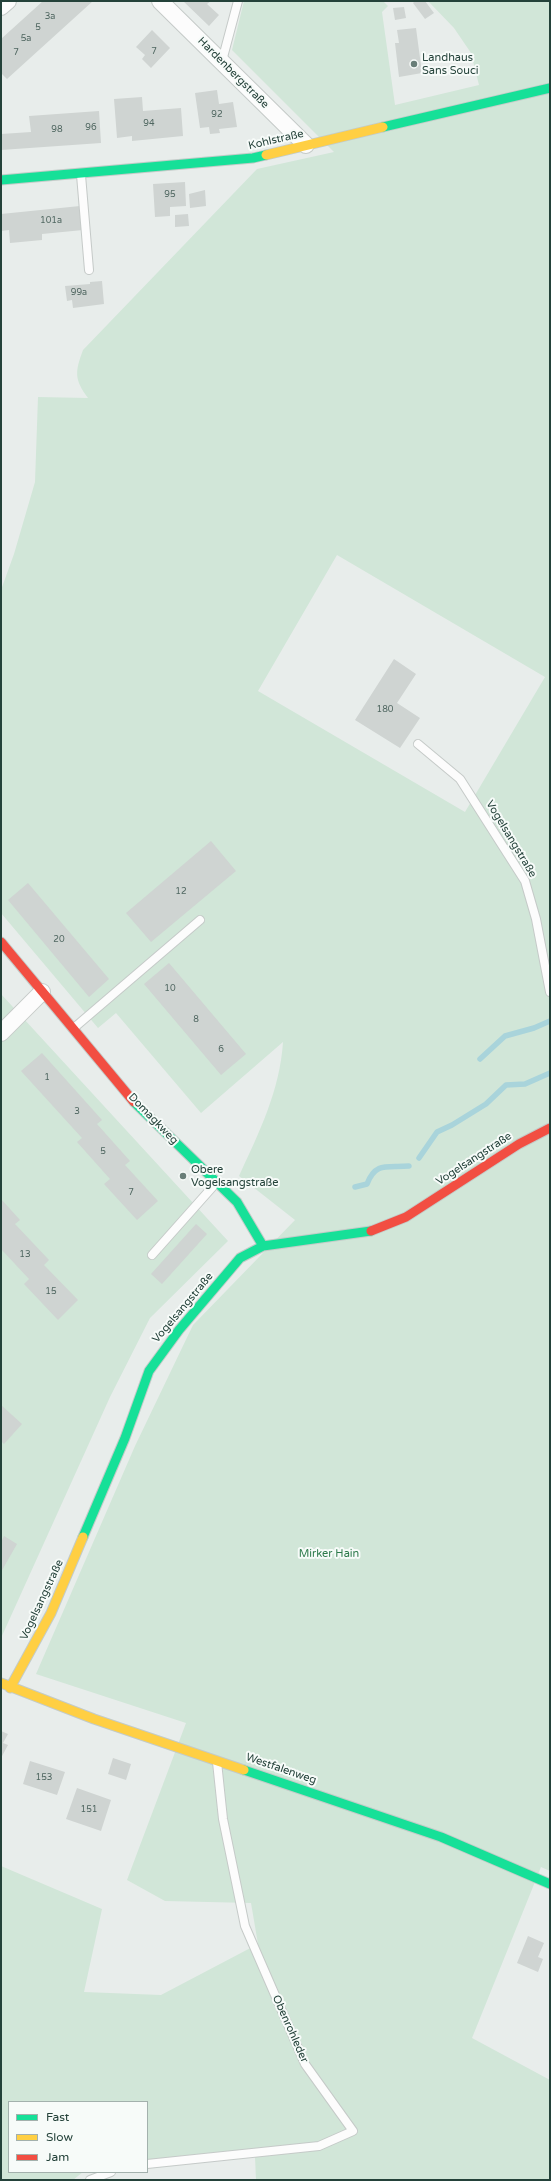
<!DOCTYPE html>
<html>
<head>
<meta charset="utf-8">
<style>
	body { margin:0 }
	#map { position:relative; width:551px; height:2181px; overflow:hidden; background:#e8edeb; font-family:"Varela Round",sans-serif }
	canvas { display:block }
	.frame { position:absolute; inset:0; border:2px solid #24423a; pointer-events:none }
	.legend { position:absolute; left:8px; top:2101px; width:140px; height:72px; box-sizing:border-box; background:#f7fbf9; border:1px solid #a3b1ad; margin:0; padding:5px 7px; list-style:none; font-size:12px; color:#24423a }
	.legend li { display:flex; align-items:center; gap:8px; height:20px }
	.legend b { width:20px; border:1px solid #a3b1ad }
</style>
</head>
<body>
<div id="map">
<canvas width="551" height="2181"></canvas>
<div class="frame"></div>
<ul class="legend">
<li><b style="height:5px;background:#16e098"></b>Fast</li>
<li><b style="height:5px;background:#ffcf43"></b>Slow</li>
<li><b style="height:5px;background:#f24e42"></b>Jam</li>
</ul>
</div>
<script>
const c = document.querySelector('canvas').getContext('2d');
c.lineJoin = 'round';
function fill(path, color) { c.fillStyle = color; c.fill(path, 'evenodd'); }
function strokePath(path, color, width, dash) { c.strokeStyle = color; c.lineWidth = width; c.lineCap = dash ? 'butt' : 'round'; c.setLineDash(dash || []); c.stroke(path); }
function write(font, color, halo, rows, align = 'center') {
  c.font = font + ' "Varela Round",sans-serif'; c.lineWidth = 4; c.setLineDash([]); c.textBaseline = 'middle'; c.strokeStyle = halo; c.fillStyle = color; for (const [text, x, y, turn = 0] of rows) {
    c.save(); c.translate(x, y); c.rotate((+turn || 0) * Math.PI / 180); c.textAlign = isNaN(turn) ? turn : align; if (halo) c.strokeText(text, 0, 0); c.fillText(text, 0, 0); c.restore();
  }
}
const green = new Path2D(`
	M244,1h139l5,5 -6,6 13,93 84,-20 -8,-32 -17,-25 -26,-27h122v1870l-9,-4 -69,171 78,42v100h-294l-1,-23 -68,-2 -40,6v-59h-138v70h74l-10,8h-72v-314l101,43 -18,83 77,3 97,-51 -7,-41 -86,-2 -38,-21 59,-157 -150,-49 99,-228 58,-121 102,-105 -56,-44c20,-43 41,-86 44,-134l-82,71 -85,-100 -18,15 -97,-115v-323l13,-36 21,-72 3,-85 50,1c-14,-19 -13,-26 -5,-48l174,-181 77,-17 -102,-102zM337,555l208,122 -80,135 -207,-121z
	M1,994l227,247 -78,77 -40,79 -109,241z`);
const stream = new Path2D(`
	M480,1059l25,-23 29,-8 16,-7
	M419,1158l18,-26 15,-7 34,-21 20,-19 19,-1 25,-11
	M355,1187l12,-3c9,-23 21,-16 42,-18`);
const building = new Path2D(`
	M43,1h50l-86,78 -6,-6v-34z
	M183,1h28l-4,3 12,11 -10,11z
	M415,1h10l9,12 -9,6 -12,-16z
	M404,7l2,11 -11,2 -2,-12z
	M416,28l6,45 -23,4 -4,-34h4l-2,-13z
	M152,30l18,18 -19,20 -9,-9 3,-4 -9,-8z
	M217,90l2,14 14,-2 4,25 -18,2 1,4 -10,1 -1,-7 -9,1 -5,-35z
	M142,97l1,14 38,-3 2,28 -51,5v-5l-15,2 -3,-39z
	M99,111l2,32 -100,7v-16l30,-2 -2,-16z
	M185,182l1,24 -16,1v9l-15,1 -2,-33z
	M205,190l1,16 -16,2 -1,-14z
	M80,206l3,24 -41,4v6l-32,3 -1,-13 -8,1v-17z
	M188,214l1,12 -14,1v-12z
	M102,281l2,23 -31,4 -1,-8 -5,1 -2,-15 25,-2v-2z
	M394,659l22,15 -19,29 23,15 -20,30 -45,-28z
	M211,841l25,30 -85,71 -25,-29z
	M28,883l81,96 -20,18 -81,-97z
	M169,963l77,91 -25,21 -77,-91z
	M42,1053l60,67 -5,4 33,37 -5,4 33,36 -21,19 -33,-36 6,-5 -33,-37 5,-4 -61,-67z
	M1,1199l19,21 -5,4 34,36 -5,5 34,35 -20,20 -34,-36 5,-5 -28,-30z
	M196,1224l11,10 -45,50 -11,-10z
	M1,1405l21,19 -18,20 -3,-3z
	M4,1536l13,8 -16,28v-30z
	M1,1731l7,3 -5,9 5,2 -7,13z
	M113,1758l18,6 -5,16 -18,-6z
	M30,1761l35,11 -8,23 -34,-11z
	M77,1788l34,12 -10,31 -35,-12z
	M528,1936l16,7 -6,14 5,2 -5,13 -21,-9z`);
const lane = new Path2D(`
	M222,61l16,-60
	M81,175l8,95
	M418,744l42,35 65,102 11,38 14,73
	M75,1027l125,-107
	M152,1255l64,-72
	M147,2164l172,-18 34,-15 -48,-67 -60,-138 -22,-107 -6,-57
	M90,2180l21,-8`);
const street = new Path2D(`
	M160,1l146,144
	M1,7l7,-6
	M1,1033l41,-41`);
const fast = new Path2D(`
	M383,127l167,-39
	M1,180l252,-22 13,-3
	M134,1102l103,100 26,44
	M83,1537l42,-99 24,-67 30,-41 61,-72 23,-12 108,-15
	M244,1770l197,67 109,47`);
const slow = new Path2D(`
	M266,155l117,-28
	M1,1683l93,36 150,51
	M10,1688l41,-75 32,-76`);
const jam = new Path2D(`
	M1,942l133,160
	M371,1231l35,-14 113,-73 31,-16`);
const markers = [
	[414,64,4,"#697e78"],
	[183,1176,4,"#697e78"]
];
const numberNames = [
	["3a",50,17],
	["5",38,28],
	["5a",26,39],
	["7",154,52],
	["7",16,53],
	["92",217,115],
	["94",149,124],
	["96",91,128],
	["98",57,130],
	["95",170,195],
	["101a",51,221],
	["99a",79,293],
	["180",385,710],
	["12",181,892],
	["20",59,940],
	["10",170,989],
	["8",196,1020],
	["6",221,1050],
	["1",47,1078],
	["3",77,1112],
	["5",103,1152],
	["7",131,1193],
	["13",25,1255],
	["15",51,1292],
	["153",44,1778],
	["151",89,1810]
];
const poiNames = [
	["Landhaus",422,58],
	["Sans Souci",422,71],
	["Obere",191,1170],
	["Vogelsangstraße",191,1183]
];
const streetNames = [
	["Hardenbergstraße",233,73,45],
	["Kohlstraße",276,140,-13],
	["Vogelsangstraße",511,839,59],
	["Domagkweg",153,1119,46],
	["Vogelsangstraße",474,1159,-33],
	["Vogelsangstraße",183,1308,-50],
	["Vogelsangstraße",42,1600,-65],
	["Westfalenweg",281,1769,19],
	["Obenrohleder",290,2029,66]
];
const parkNames = [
	["Mirker Hain",329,1554]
];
fill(green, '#d1e6d8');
strokePath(stream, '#a9d4db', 5.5);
fill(building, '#cfd4d2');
strokePath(lane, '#c5cac8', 10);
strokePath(street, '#c5cac8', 18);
strokePath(fast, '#c3cbc8', 11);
strokePath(slow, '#c3cbc8', 11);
strokePath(jam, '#c3cbc8', 11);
strokePath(lane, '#fcfcfc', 8);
strokePath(street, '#fcfcfc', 16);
strokePath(fast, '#16e098', 9);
strokePath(slow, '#ffcf43', 9);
strokePath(jam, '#f24e42', 9);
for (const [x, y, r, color] of markers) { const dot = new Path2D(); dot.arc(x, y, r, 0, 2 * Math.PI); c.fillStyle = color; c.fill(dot); strokePath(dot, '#f7fbf9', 1.5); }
write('9px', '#506761', null, numberNames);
write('11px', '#24423a', '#f7fbf9', poiNames, 'left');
write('11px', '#24423a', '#f7fbf9', streetNames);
write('11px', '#2d7a4b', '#f7fbf9', parkNames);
</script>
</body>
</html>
